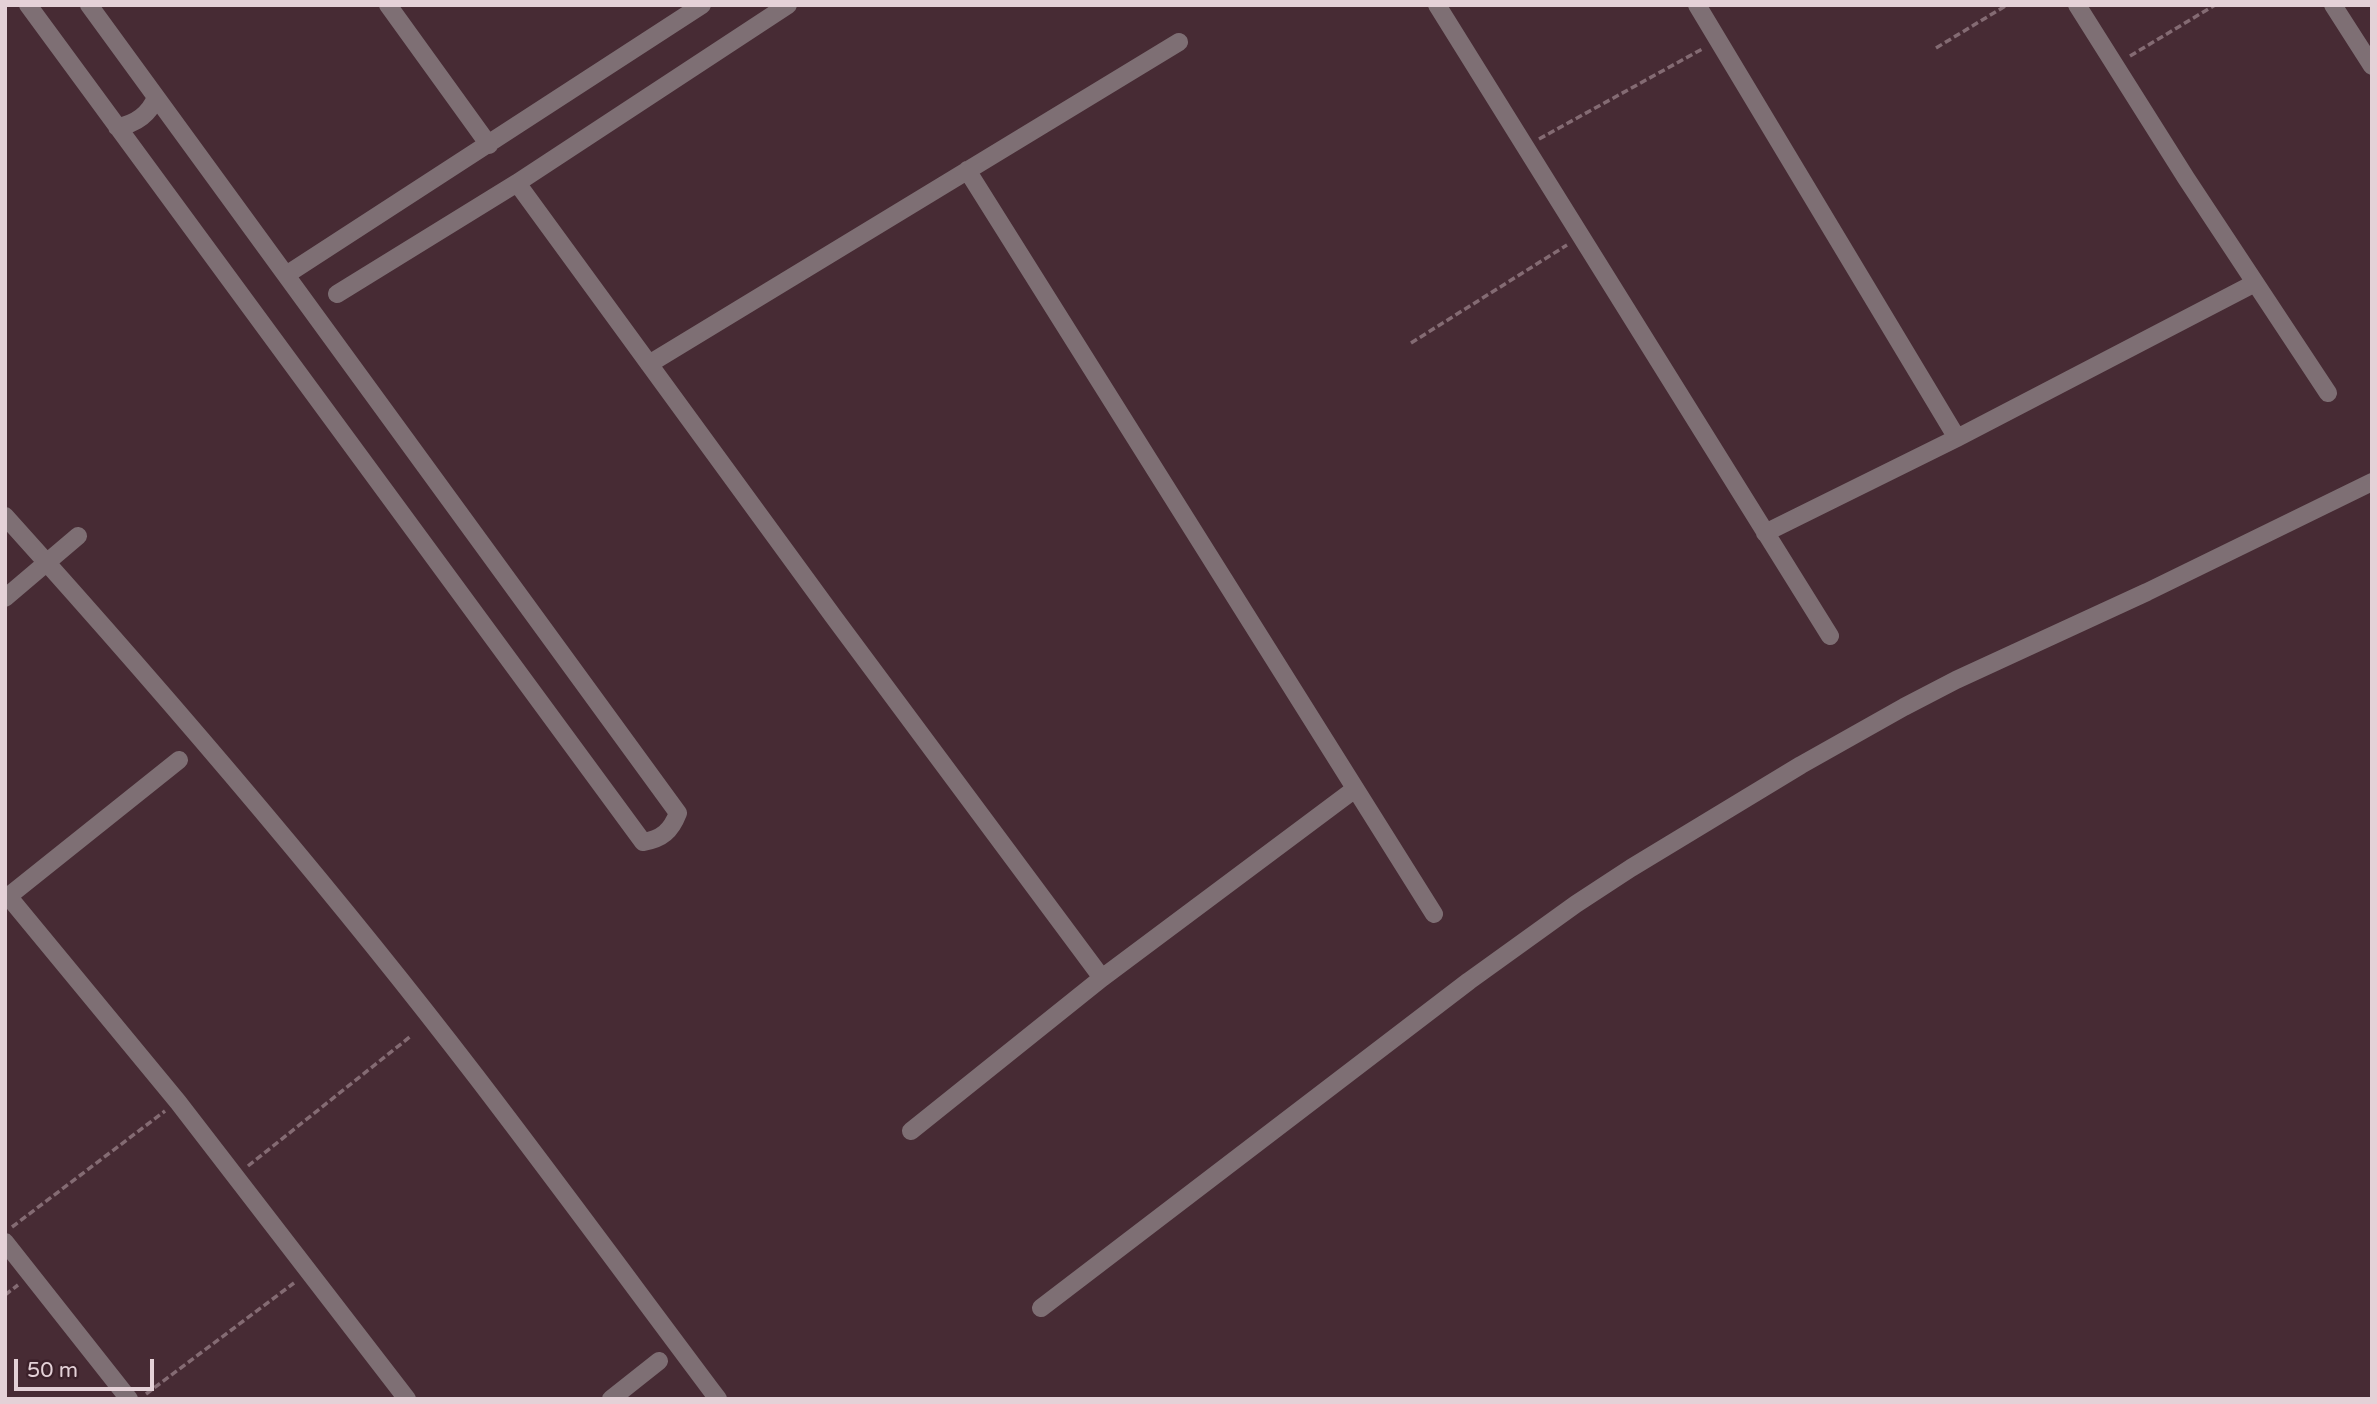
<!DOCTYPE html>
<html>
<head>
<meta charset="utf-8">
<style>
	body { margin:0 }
	#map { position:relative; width:2377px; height:1404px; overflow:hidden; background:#472b34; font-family:"Varela Round",sans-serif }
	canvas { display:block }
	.frame { position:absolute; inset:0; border:7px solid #e4d1d7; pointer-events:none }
	.scale { position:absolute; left:14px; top:1359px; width:140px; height:32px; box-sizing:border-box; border:4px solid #e4d1d7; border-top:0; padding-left:9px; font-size:21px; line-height:24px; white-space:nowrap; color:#e4d1d7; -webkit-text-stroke:5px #3c212a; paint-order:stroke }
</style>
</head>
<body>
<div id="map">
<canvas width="2377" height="1404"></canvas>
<div class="frame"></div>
<div class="scale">50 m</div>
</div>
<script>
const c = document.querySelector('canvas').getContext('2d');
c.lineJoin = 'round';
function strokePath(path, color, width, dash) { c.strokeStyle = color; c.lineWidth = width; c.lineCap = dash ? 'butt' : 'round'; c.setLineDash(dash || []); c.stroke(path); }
const path = new Path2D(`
	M1936,48l71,-43
	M2130,56l85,-51
	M1539,139l165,-91
	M1411,343l156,-98
	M248,1166l163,-130
	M12,1227l153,-116
	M5,1295l13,-10
	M146,1394l148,-111`);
const minor = new Path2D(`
	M28,5l615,837c19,-3 28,-11 35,-29l-589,-808
	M388,5l101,140
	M1437,5l393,631
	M1697,5l260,433
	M2077,5l109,173 142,215
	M2333,5l39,61
	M117,127c19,-3 32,-12 39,-30
	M967,170l467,744
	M517,183l316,433 269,362
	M286,275l416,-270
	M337,294l180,-111 271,-178
	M649,364l530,-322
	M5,516c163,181 322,366 470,559 82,107 162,216 243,324
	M1765,533l192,-95 298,-155
	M5,598l73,-62
	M8,896l170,206 229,297
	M5,899l174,-139
	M911,1131l191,-153 253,-189
	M5,1242l124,157
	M1041,1308l428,-327 107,-77 55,-36 170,-103 103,-58 52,-27 191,-88 225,-110
	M611,1399l48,-38`);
strokePath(path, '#846b73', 3.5, [7, 3.5]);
strokePath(minor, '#7e6f74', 18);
</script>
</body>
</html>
